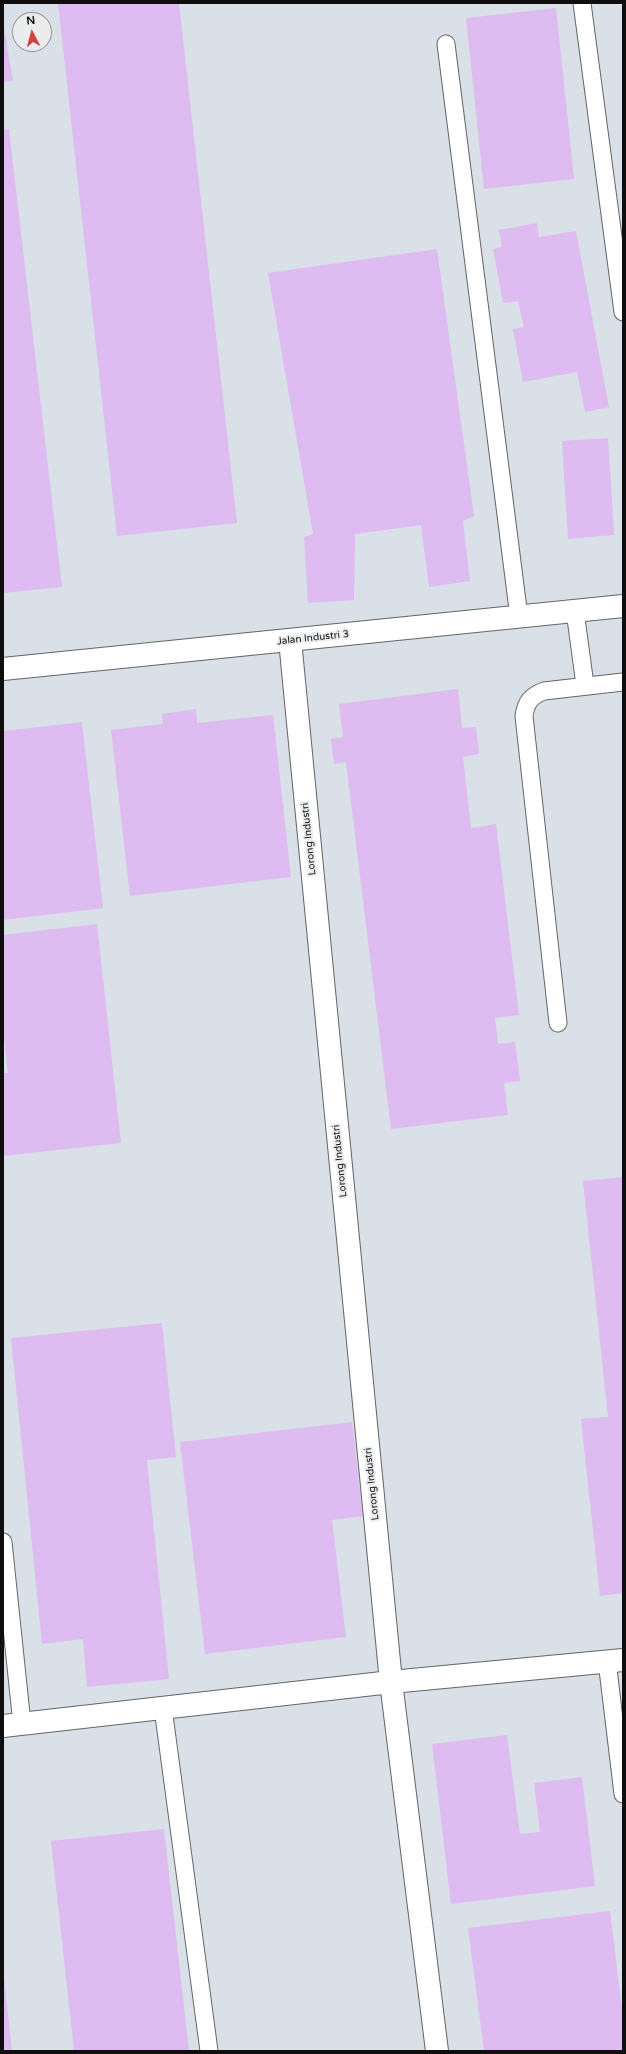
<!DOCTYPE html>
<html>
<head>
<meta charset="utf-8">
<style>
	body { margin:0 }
	#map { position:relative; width:626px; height:2054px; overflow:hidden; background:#ebecee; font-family:"Varela Round",sans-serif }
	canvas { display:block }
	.frame { position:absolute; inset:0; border:4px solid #0e0e0f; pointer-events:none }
	.north { position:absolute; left:12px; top:12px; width:40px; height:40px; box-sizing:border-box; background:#ebecee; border:1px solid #939395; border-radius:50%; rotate:354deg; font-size:11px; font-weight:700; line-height:16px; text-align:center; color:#0e0e0f }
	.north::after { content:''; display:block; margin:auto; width:14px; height:18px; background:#d04140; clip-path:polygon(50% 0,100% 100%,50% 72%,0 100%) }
</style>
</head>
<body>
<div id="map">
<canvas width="626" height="2054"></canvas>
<div class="frame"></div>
<div class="north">N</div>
</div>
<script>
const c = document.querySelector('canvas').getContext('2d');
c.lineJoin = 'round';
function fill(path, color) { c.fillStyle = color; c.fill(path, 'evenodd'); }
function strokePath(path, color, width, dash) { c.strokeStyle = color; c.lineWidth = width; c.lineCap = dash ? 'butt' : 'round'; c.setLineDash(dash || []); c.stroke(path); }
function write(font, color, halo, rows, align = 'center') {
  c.font = font + ' "Varela Round",sans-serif'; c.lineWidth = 4; c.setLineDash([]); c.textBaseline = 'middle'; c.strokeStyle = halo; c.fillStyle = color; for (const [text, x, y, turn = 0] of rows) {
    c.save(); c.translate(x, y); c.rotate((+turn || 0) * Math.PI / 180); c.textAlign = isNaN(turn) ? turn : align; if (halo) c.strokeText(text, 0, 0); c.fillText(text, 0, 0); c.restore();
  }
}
const built = new Path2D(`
	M3,3h620v2048h-620zM20,20h24v24h-24z`);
const building = new Path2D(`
	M58,3h121l58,520 -120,13z
	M556,8l18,171 -90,10 -18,-171z
	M3,23l10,58 -10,1z
	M9,129l53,458 -59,6v-463z
	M537,223l2,14 37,-6 33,176 -24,5 -8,-40 -54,10 -10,-53 11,-2 -6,-26 -15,2 -10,-54 9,-2 -3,-17z
	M437,249l37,267 -11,5 7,60 -41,6 -8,-62 -66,9 -1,66 -46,3 -4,-66 9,-3 -45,-261z
	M608,438l6,97 -46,4 -6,-98z
	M458,689l4,39 14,-1 3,27 -16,3 8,71 25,-4 23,191 -24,3 3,26 17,-2 5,39 -16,2 4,32 -117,14 -45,-367 -12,2 -3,-25 12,-2 -4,-33z
	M196,709l1,14 76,-8 18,162 -161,19 -19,-166 52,-6 -1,-10z
	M82,722l21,186 -100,12v-189z
	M97,924l24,219 -118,13v-83h5l-5,-45v-93z
	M623,1177v416l-23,3 -19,-177 27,-2 -25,-236z
	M162,1323l14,134 -29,3 22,219 -82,8 -4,-48 -41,5 -31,-306z
	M352,1422l11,94 -31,4 14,117 -141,17 -25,-212z
	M507,1735l13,99 20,-2 -6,-49 48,-6 13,109 -144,18 -19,-160z
	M164,1829l25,222h-115l-23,-210z
	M610,1911l13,106v34h-139l-16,-123z
	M4,1977l8,74h-9z`);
const service = new Path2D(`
	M582,3l41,309
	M446,44l73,573
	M575,611l10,74
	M558,1023l-34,-307c2,-14 7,-20 20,-25l79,-9
	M3,1542l19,182
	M607,1661l16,133
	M163,1708l46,343`);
const minor = new Path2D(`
	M290,640l101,1042 46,369
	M3,669l620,-63
	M3,1726l388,-44 232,-22`);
const streetNames = [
	["Jalan Industri 3",313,638,-6],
	["Lorong Industri",309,839,-96],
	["Lorong Industri",340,1161,-96],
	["Lorong Industri",372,1484,-96]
];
fill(built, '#dae0e8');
fill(building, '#debbf0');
strokePath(service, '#636566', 19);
strokePath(minor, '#636566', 24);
strokePath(service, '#fff', 17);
strokePath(minor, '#fff', 22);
write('10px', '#0e0e0f', '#ebecee', streetNames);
</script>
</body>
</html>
